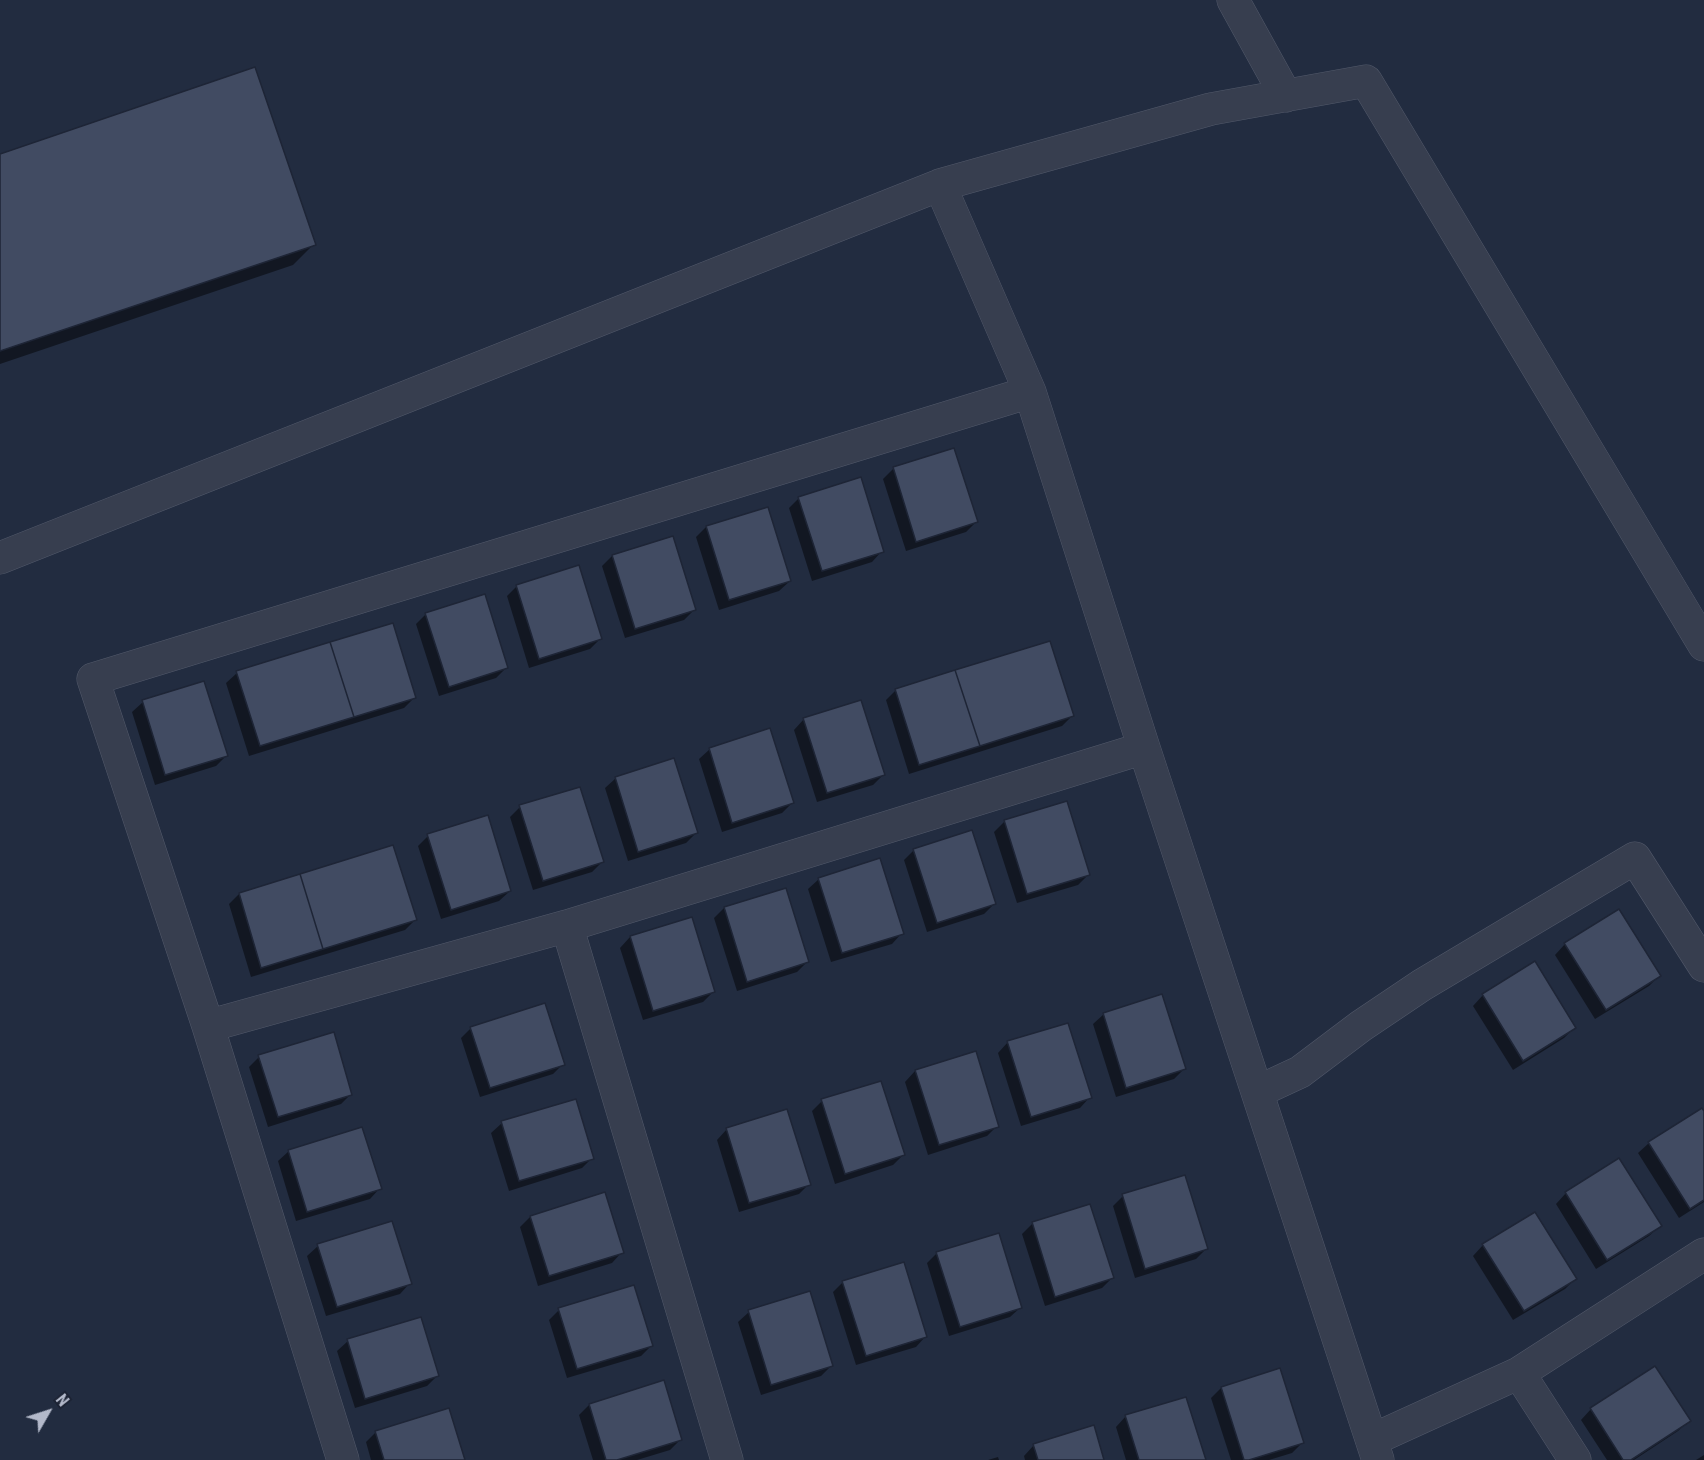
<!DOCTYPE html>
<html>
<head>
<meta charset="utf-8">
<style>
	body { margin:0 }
	#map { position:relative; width:1704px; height:1460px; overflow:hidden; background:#222c40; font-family:"Roboto Condensed",sans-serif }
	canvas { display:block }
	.north { position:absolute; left:18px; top:1382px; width:60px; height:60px; -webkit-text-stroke:4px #1c2334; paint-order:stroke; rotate:51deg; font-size:16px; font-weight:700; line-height:24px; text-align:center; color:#b3b9ca }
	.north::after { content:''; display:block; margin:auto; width:21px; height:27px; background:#b3b9ca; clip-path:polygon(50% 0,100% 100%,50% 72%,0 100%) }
</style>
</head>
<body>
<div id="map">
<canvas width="1704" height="1460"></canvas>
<div class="north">N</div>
</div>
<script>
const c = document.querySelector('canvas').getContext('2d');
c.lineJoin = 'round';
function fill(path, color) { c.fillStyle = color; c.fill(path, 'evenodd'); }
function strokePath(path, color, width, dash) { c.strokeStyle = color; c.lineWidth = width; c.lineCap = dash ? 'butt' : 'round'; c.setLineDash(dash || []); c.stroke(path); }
const shadow = new Path2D(`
	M0,155l314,89 -21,21 -293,99z
	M894,468l82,54 -10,10 -60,19 -23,-72z
	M799,498l83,53 -10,11 -60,19 -23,-73z
	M706,527l84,54 -11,10 -60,19 -23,-73z
	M612,556l82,54 -10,10 -59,18 -23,-72z
	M517,586l83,53 -10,10 -61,19 -22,-72z
	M426,614l80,54 -10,10 -57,18 -23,-72z
	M237,673l177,25 -10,10 -155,48 -23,-73z
	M896,690l176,26 -10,10 -153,48 -23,-74z
	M143,702l83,54 -10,10 -61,19 -23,-73z
	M804,719l79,56 -10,10 -56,17 -23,-72z
	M710,749l82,54 -10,10 -60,19 -23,-73z
	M616,778l80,55 -10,10 -58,18 -23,-73z
	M520,807l82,55 -10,10 -59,18 -23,-73z
	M1004,822l84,53 -10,10 -61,18 -23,-71z
	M428,836l82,55 -11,10 -58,18 -23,-73z
	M914,850l80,54 -10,10 -57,18 -23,-72z
	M819,879l83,54 -10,11 -61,18 -23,-73z
	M239,894l176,26 -10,10 -154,47 -22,-73z
	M724,908l83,54 -10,10 -60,19 -23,-73z
	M691,919l23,72 -11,11 -60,18 -23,-72 10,-11z
	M1565,944l94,32 -10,10 -54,33 -40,-64z
	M1483,995l91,33 -10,10 -51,32 -40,-64z
	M1104,1014l80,55 -10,10 -58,18 -23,-73z
	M471,1028l92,36 -10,10 -73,23 -19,-59z
	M1008,1042l82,55 -10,11 -59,18 -23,-73z
	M259,1057l92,37 -10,10 -73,23 -19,-60z
	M915,1071l82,55 -10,10 -59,19 -23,-73z
	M822,1101l81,54 -10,10 -58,19 -23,-73z
	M1704,1114v88l-25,16 -41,-65 11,-10z
	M502,1123l90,35 -10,10 -73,23 -18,-58z
	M727,1129l82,55 -10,10 -60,18 -22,-72z
	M289,1151l91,37 -10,11 -74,22 -18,-60z
	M1566,1193l94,33 -11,10 -53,33 -40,-65z
	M1123,1196l83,53 -10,10 -61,19 -22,-72z
	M1089,1206l23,72 -10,10 -57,18 -23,-72 10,-10z
	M530,1217l92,35 -10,11 -74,23 -18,-59z
	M1483,1245l92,34 -10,10 -52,31 -40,-64z
	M318,1246l92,37 -10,11 -74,22 -19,-60z
	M937,1253l84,54 -11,10 -61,19 -22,-73z
	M843,1282l83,54 -10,11 -60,18 -23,-73z
	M559,1310l92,36 -10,10 -74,22 -18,-58z
	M749,1312l83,53 -11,11 -60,19 -23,-73z
	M348,1341l89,35 -10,10 -72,22 -18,-57z
	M1655,1368l34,53 -11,10 -44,29h-27l-26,-40 10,-11z
	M1221,1388l81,55 -10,10 -23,7h-38l-20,-62z
	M589,1405l91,35 -10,10 -33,10h-44l-14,-45z
	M1126,1416l79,44h-79l-10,-33z
	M376,1432l88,28h-93l-5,-18z
	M1034,1445l69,15h-78l-1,-4z
	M1704,1455v5h-8z
	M998,1457l1,3h-11z`);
const building = new Path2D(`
	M255,67l61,178 -316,106v-197z
	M954,448l24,74 -62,20 -23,-75z
	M861,477l23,75 -62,19 -24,-74z
	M768,507l23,74 -62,19 -23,-74z
	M673,536l23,74 -61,19 -23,-74z
	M579,565l23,74 -63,20 -23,-74z
	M485,594l23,74 -59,19 -24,-74z
	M393,623l23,75 -62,19 -24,-75z
	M1050,641l24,75 -94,30 -25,-76z
	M330,642l24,75 -94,29 -24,-75z
	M955,670l25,76 -61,19 -24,-76z
	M204,681l24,75 -63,19 -23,-75z
	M861,700l24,75 -58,18 -24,-75z
	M770,728l24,75 -62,20 -23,-75z
	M674,758l24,75 -60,19 -23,-75z
	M580,787l24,75 -61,19 -24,-76z
	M1067,801l23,74 -63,19 -23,-74z
	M488,815l23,76 -60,19 -24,-76z
	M972,830l24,74 -59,19 -24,-74z
	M393,845l24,75 -94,29 -23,-75z
	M880,858l24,76 -62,19 -24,-75z
	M300,874l23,75 -62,19 -22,-75z
	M786,888l23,74 -62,20 -23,-75z
	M1619,909l42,67 -55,34 -42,-67z
	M692,917l23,75 -62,19 -23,-75z
	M1535,961l41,67 -53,33 -41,-67z
	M1162,994l24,75 -60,19 -23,-75z
	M545,1003l20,62 -75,23 -20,-61z
	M1068,1023l24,75 -61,19 -24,-76z
	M334,1032l18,63 -74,22 -20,-62z
	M976,1051l23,76 -60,18 -24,-75z
	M881,1081l24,74 -60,19 -24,-75z
	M576,1099l18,60 -75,22 -18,-60z
	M1702,1108l2,3v89l-14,9 -42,-67z
	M787,1109l24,76 -62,18 -23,-75z
	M362,1127l20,62 -75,23 -19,-62z
	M1619,1158l43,68 -55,34 -42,-68z
	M1185,1175l23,74 -63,20 -23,-75z
	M605,1192l19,61 -75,23 -19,-60z
	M1090,1204l24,74 -59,19 -23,-75z
	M1535,1212l42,67 -53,32 -42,-67z
	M392,1221l20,63 -75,23 -20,-63z
	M999,1233l23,75 -62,19 -24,-75z
	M904,1262l23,75 -61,19 -24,-75z
	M634,1285l19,61 -76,23 -19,-61z
	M810,1291l23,75 -62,19 -23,-75z
	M421,1317l18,59 -74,23 -18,-60z
	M1655,1366l36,55 -60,39h-8l-33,-52z
	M1280,1368l24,75 -55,17h-5l-23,-73z
	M664,1380l18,60 -65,20h-11l-17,-56z
	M1186,1397l20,63h-67l-14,-45z
	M449,1408l16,52h-81l-9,-29z
	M1094,1425l10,35h-66l-5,-16z`);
const minor = new Path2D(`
	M1233,0l53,96
	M940,185l90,207 114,356 234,712
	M0,558l940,-373 271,-76 155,-28 338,564
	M567,926l160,534
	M208,1026l359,-100 577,-178
	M1257,1092l43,-20 61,-46 61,-41 213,-127 69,108
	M1519,1373l56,87
	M1372,1440l147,-67 185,-119
	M343,1460l-135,-434 -115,-347 937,-287`);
fill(shadow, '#0007');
fill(building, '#414b62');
strokePath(building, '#1e2536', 1.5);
strokePath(minor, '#52596a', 33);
strokePath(minor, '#373e4f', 32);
</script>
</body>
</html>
